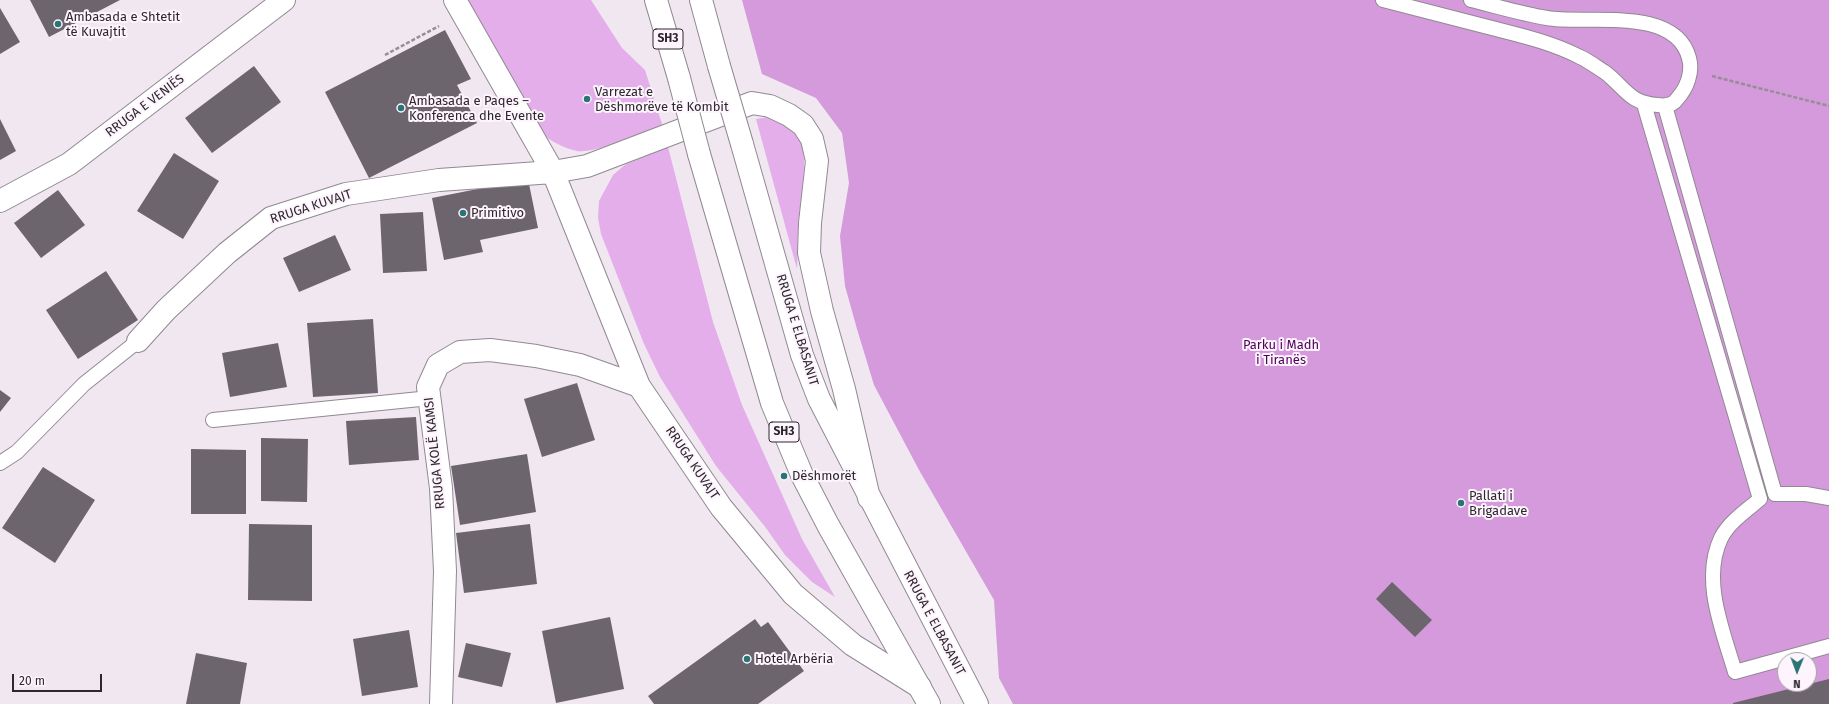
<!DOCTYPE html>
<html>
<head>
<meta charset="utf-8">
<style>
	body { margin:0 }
	#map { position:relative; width:1829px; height:704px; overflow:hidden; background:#f0e7f1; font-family:"Fira Sans",sans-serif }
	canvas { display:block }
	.north { position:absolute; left:1777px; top:652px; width:40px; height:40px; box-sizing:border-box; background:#fdf4fe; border:1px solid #a9a2aa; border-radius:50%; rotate:181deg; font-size:11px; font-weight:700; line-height:16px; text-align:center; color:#2c282c }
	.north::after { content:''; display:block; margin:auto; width:14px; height:18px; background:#2a7476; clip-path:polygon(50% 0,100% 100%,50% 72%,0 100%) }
	.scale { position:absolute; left:12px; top:674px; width:90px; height:18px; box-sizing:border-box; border:2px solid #2c282c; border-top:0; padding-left:5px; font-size:12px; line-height:14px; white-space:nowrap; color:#2c282c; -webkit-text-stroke:3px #fdf4fe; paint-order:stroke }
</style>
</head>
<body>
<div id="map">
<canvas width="1829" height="704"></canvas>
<div class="north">N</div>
<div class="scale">20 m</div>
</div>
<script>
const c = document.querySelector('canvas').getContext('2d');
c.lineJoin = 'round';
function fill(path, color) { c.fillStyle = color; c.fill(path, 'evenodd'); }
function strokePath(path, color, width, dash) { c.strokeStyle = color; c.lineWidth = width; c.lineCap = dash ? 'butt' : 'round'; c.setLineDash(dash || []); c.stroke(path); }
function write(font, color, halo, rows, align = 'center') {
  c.font = font + ' "Fira Sans",sans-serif'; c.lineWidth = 4; c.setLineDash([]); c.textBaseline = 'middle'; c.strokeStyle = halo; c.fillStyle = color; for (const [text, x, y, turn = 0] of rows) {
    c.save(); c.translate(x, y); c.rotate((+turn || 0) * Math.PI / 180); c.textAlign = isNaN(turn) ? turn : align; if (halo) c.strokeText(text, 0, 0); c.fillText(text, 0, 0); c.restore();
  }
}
const green = new Path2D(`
	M463,0h128l31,48 23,22 18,57c-18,6 -70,27 -86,24 -11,-2 -22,-8 -31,-14z
	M769,117c14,5 29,13 33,29 6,20 -3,60 -4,83 -1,13 0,26 -1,40l-41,-150z
	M668,147l45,175 29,83 60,134 33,58 -23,-15 -27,-27 -19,-27 -50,-62 -56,-89 -16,-33 -43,-110 -3,-16 1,-17 14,-26 13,-11z`);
const forest = new Path2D(`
	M742,0h1087v704h-816l-14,-26 -5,-78 -75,-130 -45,-85 -17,-56 -12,-43 -5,-50 9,-53 -7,-50 -26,-35 -54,-24zM1785,660h24v24h-24z`);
const building = new Path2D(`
	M30,0h90l-71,37z
	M0,8l20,34 -20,12z
	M445,30l26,49 -14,6 20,38 -108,55 -44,-86z
	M254,66l27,36 -69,51 -27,-35z
	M0,119l16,32 -16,9z
	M174,153l45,28 -36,58 -46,-28z
	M528,179l10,49 -58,12 3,12 -39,8 -12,-62z
	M58,190l27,35 -44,33 -27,-35z
	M423,212l4,59 -44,2 -3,-59z
	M335,235l16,35 -52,22 -16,-34z
	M106,271l32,49 -60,39 -32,-49z
	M373,319l5,74 -65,4 -6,-74z
	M278,343l9,44 -57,10 -8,-44z
	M577,383l18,57 -53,17 -18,-58z
	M0,390l11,8 -11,14z
	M416,417l3,43 -70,5 -3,-44z
	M261,438l47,1 -1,63 -46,-1z
	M191,449l55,1v64h-55z
	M527,454l9,58 -76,13 -9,-59z
	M43,467l52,33 -40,63 -53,-35z
	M249,524l63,1v76l-64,-1z
	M530,524l7,60 -73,9 -8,-60z
	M1392,582l40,38 -17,17 -39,-38z
	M610,617l14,72 -68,14 -14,-72z
	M755,619l6,8 7,-5 36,49 -46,33h-104l-6,-8z
	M409,630l9,57 -56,9 -9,-57z
	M466,643l45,10 -9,34 -44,-10z
	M196,653l51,10 -7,41h-54z
	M1829,679v25h-96v-1z`);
const path = new Path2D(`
	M385,55l54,-29
	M1712,76l117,30`);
const service = new Path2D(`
	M1383,0c35,9 70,18 105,27 31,8 63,15 92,30 9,4 18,11 26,16 20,16 23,30 52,32 7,1 15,0 19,-6 10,-11 16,-27 12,-41 -14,-53 -102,-33 -142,-40 -25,-4 -51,-12 -76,-18
	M1644,104l116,395c-13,11 -31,23 -39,39 -20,42 2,93 14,134l94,-26
	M1665,106l110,388h31l23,4
	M213,420l217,-22
	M0,463l17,-11 67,-68 54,-43`);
const minor = new Path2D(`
	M455,0l98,172 86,214 82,121 72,87 60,51 67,42
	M0,201l69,-37 215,-164
	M138,341l28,-31 61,-57 44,-35 75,-24 93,-14 114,-8
	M441,704l4,-133 -4,-83 -13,-101 10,-22 22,-13 30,-2 46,6 44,9 59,21`);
const primary = new Path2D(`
	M656,0l23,78
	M701,0l18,66
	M742,144l60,211 17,44 158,305
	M699,154l73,249 30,72 26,50 101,179
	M553,172l34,-6 165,-63 18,3 19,9 14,10 9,14 5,22 -7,62 -1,30 13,58 22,78 25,109`);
const primaryBridge = new Path2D(`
	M719,66l23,78
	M679,78l20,76`);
const markers = [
	[58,24,4,"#2a7476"],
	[587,99,4,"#2a7476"],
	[401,108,4,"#2a7476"],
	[463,213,4,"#2a7476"],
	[784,476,4,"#2a7476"],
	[1461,503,4,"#2a7476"],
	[747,659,4,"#2a7476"]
];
const shields = [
	[668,39,30],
	[784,432,30]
];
const shieldNames = [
	["SH3",668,39],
	["SH3",784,432]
];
const poiNames = [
	["Ambasada e Shtetit",66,17],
	["të Kuvajtit",66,32],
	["Varrezat e",595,92],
	["Dëshmorëve të Kombit",595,107],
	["Ambasada e Paqes –",409,101],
	["Konferenca dhe Evente",409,116],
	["Primitivo",471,213],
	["Dëshmorët",792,476],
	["Pallati i",1469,496],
	["Brigadave",1469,511],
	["Hotel Arbëria",755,659]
];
const streetNames = [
	["RRUGA E VENIËS",145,106,-37],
	["RRUGA KUVAJT",311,207,-18],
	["RRUGA E ELBASANIT",797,330,73],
	["RRUGA KOLË KAMSI",435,453,-96],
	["RRUGA KUVAJT",692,463,56],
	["RRUGA E ELBASANIT",934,623,62]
];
const parkNames = [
	["Parku i Madh",1281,345],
	["i Tiranës",1281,360]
];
fill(green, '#e3aeea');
fill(forest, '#d49adc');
fill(building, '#6d656e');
strokePath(service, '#918992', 16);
strokePath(minor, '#918992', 24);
strokePath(primary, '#918992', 24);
strokePath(path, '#958e95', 2.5, [4, 2]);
strokePath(service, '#fff', 14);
strokePath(minor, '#fff', 22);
strokePath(primary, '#fff', 22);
strokePath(primaryBridge, '#918992', 24, []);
strokePath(primaryBridge, '#fff', 22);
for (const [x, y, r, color] of markers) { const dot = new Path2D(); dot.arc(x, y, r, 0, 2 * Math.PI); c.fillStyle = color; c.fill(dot); strokePath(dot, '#fdf4fe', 1.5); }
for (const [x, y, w] of shields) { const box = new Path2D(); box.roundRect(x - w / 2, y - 10, w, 20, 3); c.fillStyle = '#fdf4fe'; c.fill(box); strokePath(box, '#2c282c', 1); }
write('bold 12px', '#2c282c', null, shieldNames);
write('13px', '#2c282c', '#fdf4fe', poiNames, 'left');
write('13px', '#2c282c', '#fdf4fe', streetNames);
write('13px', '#4e0257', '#fdf4fe', parkNames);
</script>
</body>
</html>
